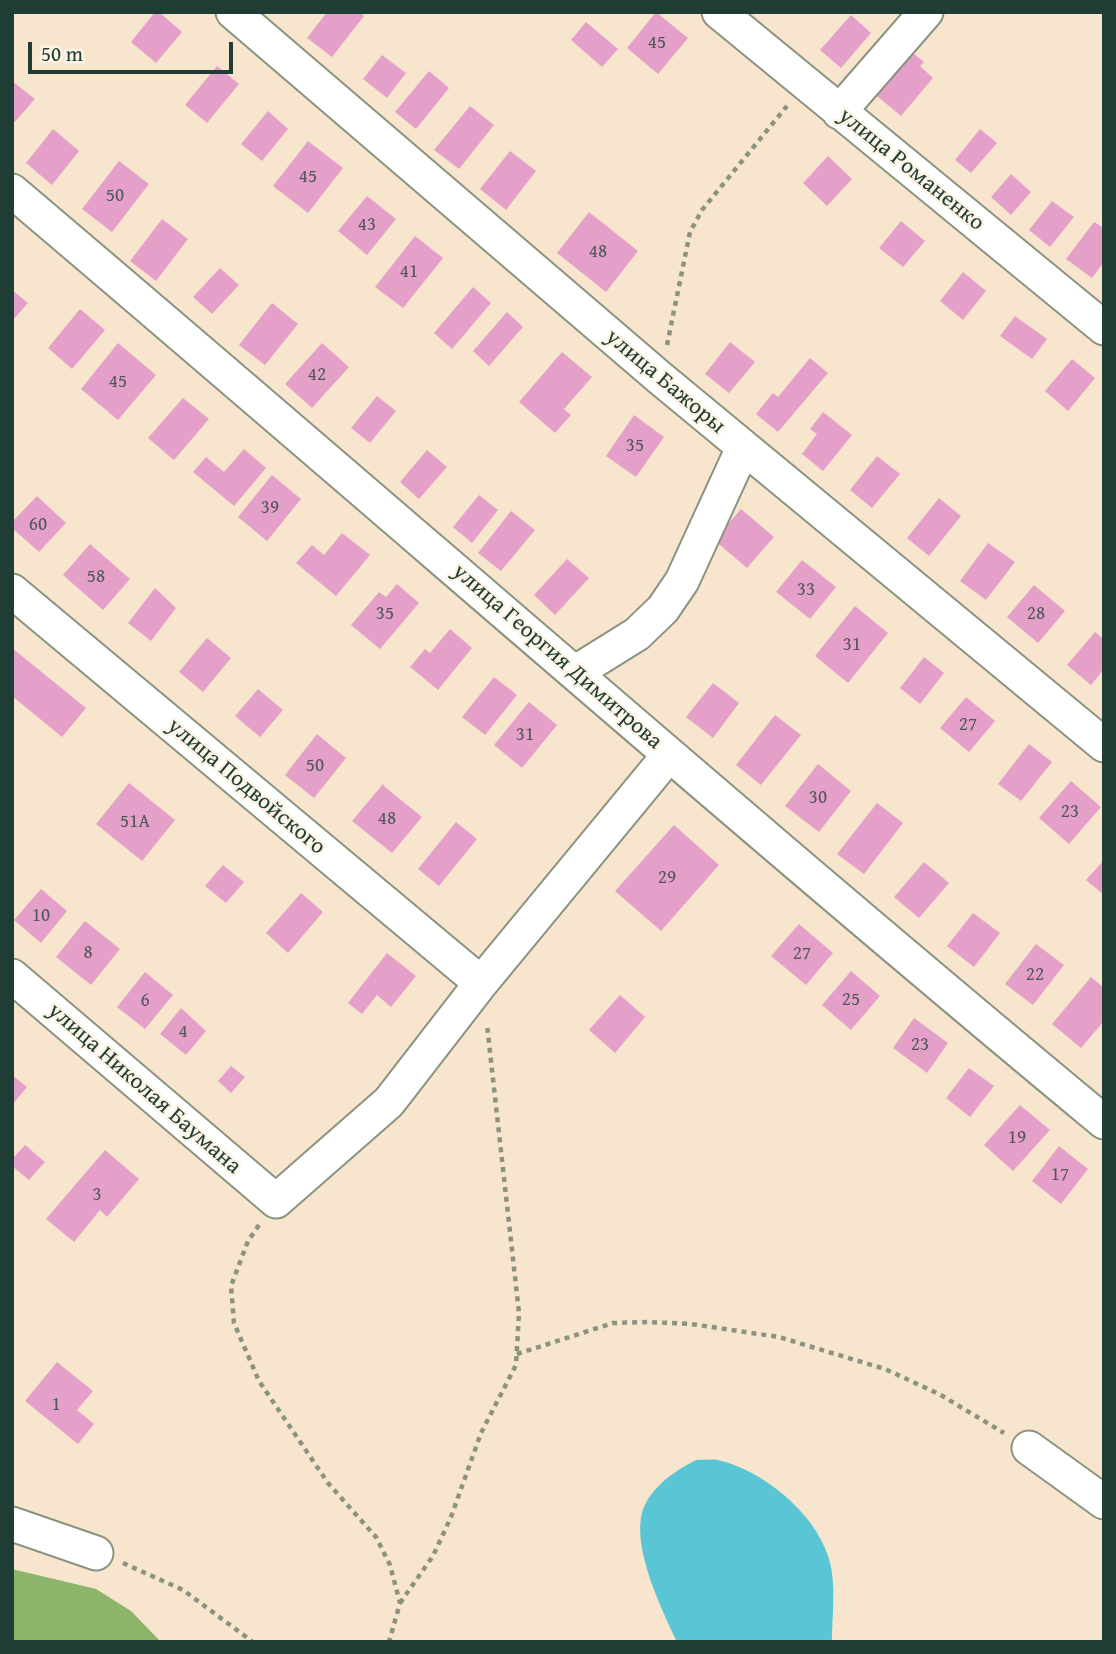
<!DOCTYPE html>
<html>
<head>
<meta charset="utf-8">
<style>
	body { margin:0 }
	#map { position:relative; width:1116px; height:1654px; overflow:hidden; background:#f7e6cd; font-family:"Gentium Book Plus",serif }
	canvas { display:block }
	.frame { position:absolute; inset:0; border:14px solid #1f3d34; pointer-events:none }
	.scale { position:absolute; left:28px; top:42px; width:205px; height:32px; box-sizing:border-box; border:4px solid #1f3d34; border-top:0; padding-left:9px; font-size:21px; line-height:24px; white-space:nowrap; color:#1f3d34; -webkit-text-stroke:5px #fcf5e5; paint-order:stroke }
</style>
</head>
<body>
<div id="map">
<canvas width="1116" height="1654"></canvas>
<div class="frame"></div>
<div class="scale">50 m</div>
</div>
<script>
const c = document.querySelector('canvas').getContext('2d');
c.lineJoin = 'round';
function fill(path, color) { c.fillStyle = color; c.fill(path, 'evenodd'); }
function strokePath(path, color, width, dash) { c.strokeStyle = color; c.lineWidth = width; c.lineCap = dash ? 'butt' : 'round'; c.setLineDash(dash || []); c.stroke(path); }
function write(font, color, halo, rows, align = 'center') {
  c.font = font + ' "Gentium Book Plus",serif'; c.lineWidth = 5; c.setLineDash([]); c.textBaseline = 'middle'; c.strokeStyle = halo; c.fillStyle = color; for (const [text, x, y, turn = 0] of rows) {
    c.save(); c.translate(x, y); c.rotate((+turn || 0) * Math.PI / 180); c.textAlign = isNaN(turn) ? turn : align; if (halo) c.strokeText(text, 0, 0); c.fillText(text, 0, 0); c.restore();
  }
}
const forest = new Path2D(`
	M12,1569l84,20 35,22 30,31h-149z`);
const water = new Path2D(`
	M696,1460c7,0 15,-1 22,0 44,10 96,52 110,96 9,26 4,59 4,86h-155c-16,-34 -42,-88 -36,-125 5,-27 33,-46 55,-57z`);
const building = new Path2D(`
	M155,12h4l23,20 -26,31 -25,-21z
	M327,12h33l4,4 -32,41 -25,-19z
	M656,12l32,26 -30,36 -31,-26z
	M851,15l20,18 -30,35 -21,-18z
	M586,22l32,27 -16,18 -31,-27z
	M913,53l11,9 -4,4 13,12 -32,38 -24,-20z
	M382,55l24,18 -19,25 -24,-19z
	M217,66l22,18 -32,39 -22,-18z
	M429,71l20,17 -33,41 -21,-17z
	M12,81l23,18 -23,26z
	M470,106l24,19 -35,44 -25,-19z
	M268,111l20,18 -26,32 -21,-17z
	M53,129l26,22 -27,34 -26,-22z
	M980,129l17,14 -26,30 -16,-13z
	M308,141l35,27 -35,45 -35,-27z
	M510,151l26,20 -30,39 -26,-21z
	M828,156l24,23 -25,27 -24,-23z
	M119,161l30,23 -37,48 -30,-23z
	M1011,174l20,18 -20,23 -20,-18z
	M367,196l29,23 -29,36 -29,-24z
	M1052,201l22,16 -24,30 -21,-17z
	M589,212l49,39 -32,41 -49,-39z
	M162,219l26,20 -32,42 -26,-20z
	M901,221l24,20 -22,26 -24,-19z
	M1094,222l10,6v34l-12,16 -26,-19z
	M415,236l28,22 -40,50 -28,-21z
	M220,268l19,17 -27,29 -19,-17z
	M963,272l23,19 -23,29 -23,-19z
	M473,287l18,16 -39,46 -18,-16z
	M12,290l16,13 -16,18z
	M272,303l26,21 -33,41 -26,-20z
	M80,309l25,21 -33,39 -24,-21z
	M507,312l16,15 -34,39 -16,-15z
	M1015,316l32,23 -15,20 -32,-23z
	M730,342l25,20 -26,31 -24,-19z
	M118,343l38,32 -38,45 -37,-31z
	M322,343l27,24 -37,41 -27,-24z
	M562,352l30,25 -28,32 7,6 -16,18 -36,-31z
	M810,358l18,15 -50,59 -22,-18 17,-21 5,4z
	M1072,359l23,19 -27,33 -23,-20z
	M377,396l19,15 -26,32 -19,-15z
	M183,398l26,21 -35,41 -26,-22z
	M823,412l29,23 -29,36 -21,-17 15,-20 -7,-5z
	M634,415l30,22 -28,40 -30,-21z
	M244,449l22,19 -32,38 -41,-34 13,-15 18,15z
	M427,450l20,17 -28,32 -19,-17z
	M877,456l23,18 -28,34 -22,-18z
	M272,475l29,24 -34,42 -29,-24z
	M479,495l19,15 -26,33 -19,-16z
	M37,496l29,27 -27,29 -27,-24v-6z
	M939,498l22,18 -32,40 -22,-18z
	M741,509l33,28 -27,31 -33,-28z
	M511,511l24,19 -34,41 -23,-18z
	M342,533l28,22 -34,41 -40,-33 16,-18 12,10z
	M988,543l27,19 -29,38 -26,-19z
	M90,544l40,35 -27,31 -40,-35z
	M567,559l22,19 -34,37 -21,-20z
	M802,560l34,27 -26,32 -34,-27z
	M397,584l22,19 -39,46 -29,-24 28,-33 7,5z
	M1034,585l31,26 -27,32 -31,-26z
	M155,588l21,20 -25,33 -23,-18z
	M855,606l33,27 -40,50 -33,-27z
	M450,629l22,19 -34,42 -28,-23 15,-18 5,4z
	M1095,632l9,7v30l-13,16 -24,-20z
	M207,638l24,20 -28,34 -24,-20z
	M12,648l74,60 -24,29 -50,-41z
	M924,657l20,16 -24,31 -20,-16z
	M494,677l23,18 -32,40 -23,-18z
	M713,683l26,20 -26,35 -27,-21z
	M258,689l25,21 -23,27 -25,-21z
	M966,697l29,24 -26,31 -29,-24z
	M529,702l28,23 -35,43 -28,-23z
	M775,715l26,20 -40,50 -25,-20z
	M317,734l29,24 -32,40 -29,-23z
	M1029,744l23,18 -31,39 -23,-17z
	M818,764l33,27 -32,41 -34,-26z
	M1071,781l30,26 -32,37 -30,-26z
	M129,783l46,37 -33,41 -46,-37z
	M383,784l2,3 37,30 -30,36 -40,-32z
	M877,803l26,20 -39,51 -27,-20z
	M456,822l21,17 -38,47 -21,-17z
	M674,825l45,40 -58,66 -46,-40z
	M1104,860v35l-18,-15z
	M924,862l25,21 -30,35 -25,-21z
	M223,865l21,17 -18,21 -21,-17z
	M41,889l26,22 -26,32 -27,-23z
	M301,893l22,19 -35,41 -22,-20z
	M973,913l27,20 -26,34 -27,-21z
	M85,921l35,28 -29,36 -35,-28z
	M799,924l34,29 -27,32 -35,-29z
	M1036,944l28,21 -31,40 -28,-21z
	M387,953l29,23 -25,31 -14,-12 -15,19 -14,-11z
	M851,971l29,25 -29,34 -29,-25z
	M145,972l28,23 -28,34 -28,-22z
	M1091,977l13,11v33l-23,27 -29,-24z
	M620,995l25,22 -30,36 -26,-23z
	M181,1008l25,23 -20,24 -26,-21z
	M914,1018l34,25 -21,30 -34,-25z
	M231,1066l14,11 -14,16 -13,-12z
	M969,1068l25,18 -24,31 -24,-19z
	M12,1075l15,12 -15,18z
	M1020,1105l30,25 -37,41 -29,-26z
	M25,1145l20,17 -16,18 -17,-14v-7z
	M1059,1146l29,23 -27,35 -29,-23z
	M105,1150l34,29 -32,38 -7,-7 -26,32 -28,-23z
	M57,1362l36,29 -16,19 17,14 -16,20 -53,-43z`);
const path = new Path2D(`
	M667,345l23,-113 12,-22 85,-104
	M259,1225l-11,16 -17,45 3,37 25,58 69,102 48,54 14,28 10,38 -11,39
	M517,1354l96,-31 36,-1 42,2 88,13 106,32 54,25 65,39
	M123,1563l60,27 70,52
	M400,1603l33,-47 18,-39 30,-84 35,-68 3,-52 -32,-288`);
const minor = new Path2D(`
	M233,12l427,366 444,367
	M719,12l385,316
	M839,112l87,-100
	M12,191c365,309 724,626 1092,931
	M12,591l469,392
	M576,672l61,-38 26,-25 19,-28 61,-133
	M12,976l264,225 113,-99 92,-119 188,-228
	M1029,1448l75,54
	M12,1524l84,29`);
const numberNames = [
	["45",657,43],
	["45",308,177],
	["50",115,196],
	["43",367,225],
	["48",598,252],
	["41",409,272],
	["42",317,375],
	["45",118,382],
	["35",635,446],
	["39",270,508],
	["60",38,525],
	["58",96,577],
	["33",806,590],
	["35",385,614],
	["28",1036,614],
	["31",852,645],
	["27",968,725],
	["31",525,735],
	["50",315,766],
	["30",818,798],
	["23",1070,812],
	["48",387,819],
	["51А",135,822],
	["29",667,878],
	["10",41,916],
	["8",88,953],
	["27",802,954],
	["22",1035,975],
	["25",851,1000],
	["6",145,1001],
	["4",183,1032],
	["23",920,1045],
	["19",1017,1138],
	["17",1060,1175],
	["3",97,1195],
	["1",56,1405]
];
const streetNames = [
	["улица Романенко",911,170,39],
	["улица Бажоры",665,382,40],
	["улица Георгия Димитрова",557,657,41],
	["улица Подвойского",246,787,40],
	["улица Николая Баумана",144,1089,41]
];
fill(forest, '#8cb46a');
fill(water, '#5ac5d4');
fill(building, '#e5a0c9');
strokePath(minor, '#8b9280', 37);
strokePath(path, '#8b9280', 4.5, [5, 5]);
strokePath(minor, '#fff', 33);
write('19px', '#505659', null, numberNames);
write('23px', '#1f3d34', '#fcf5e5', streetNames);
</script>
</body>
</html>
